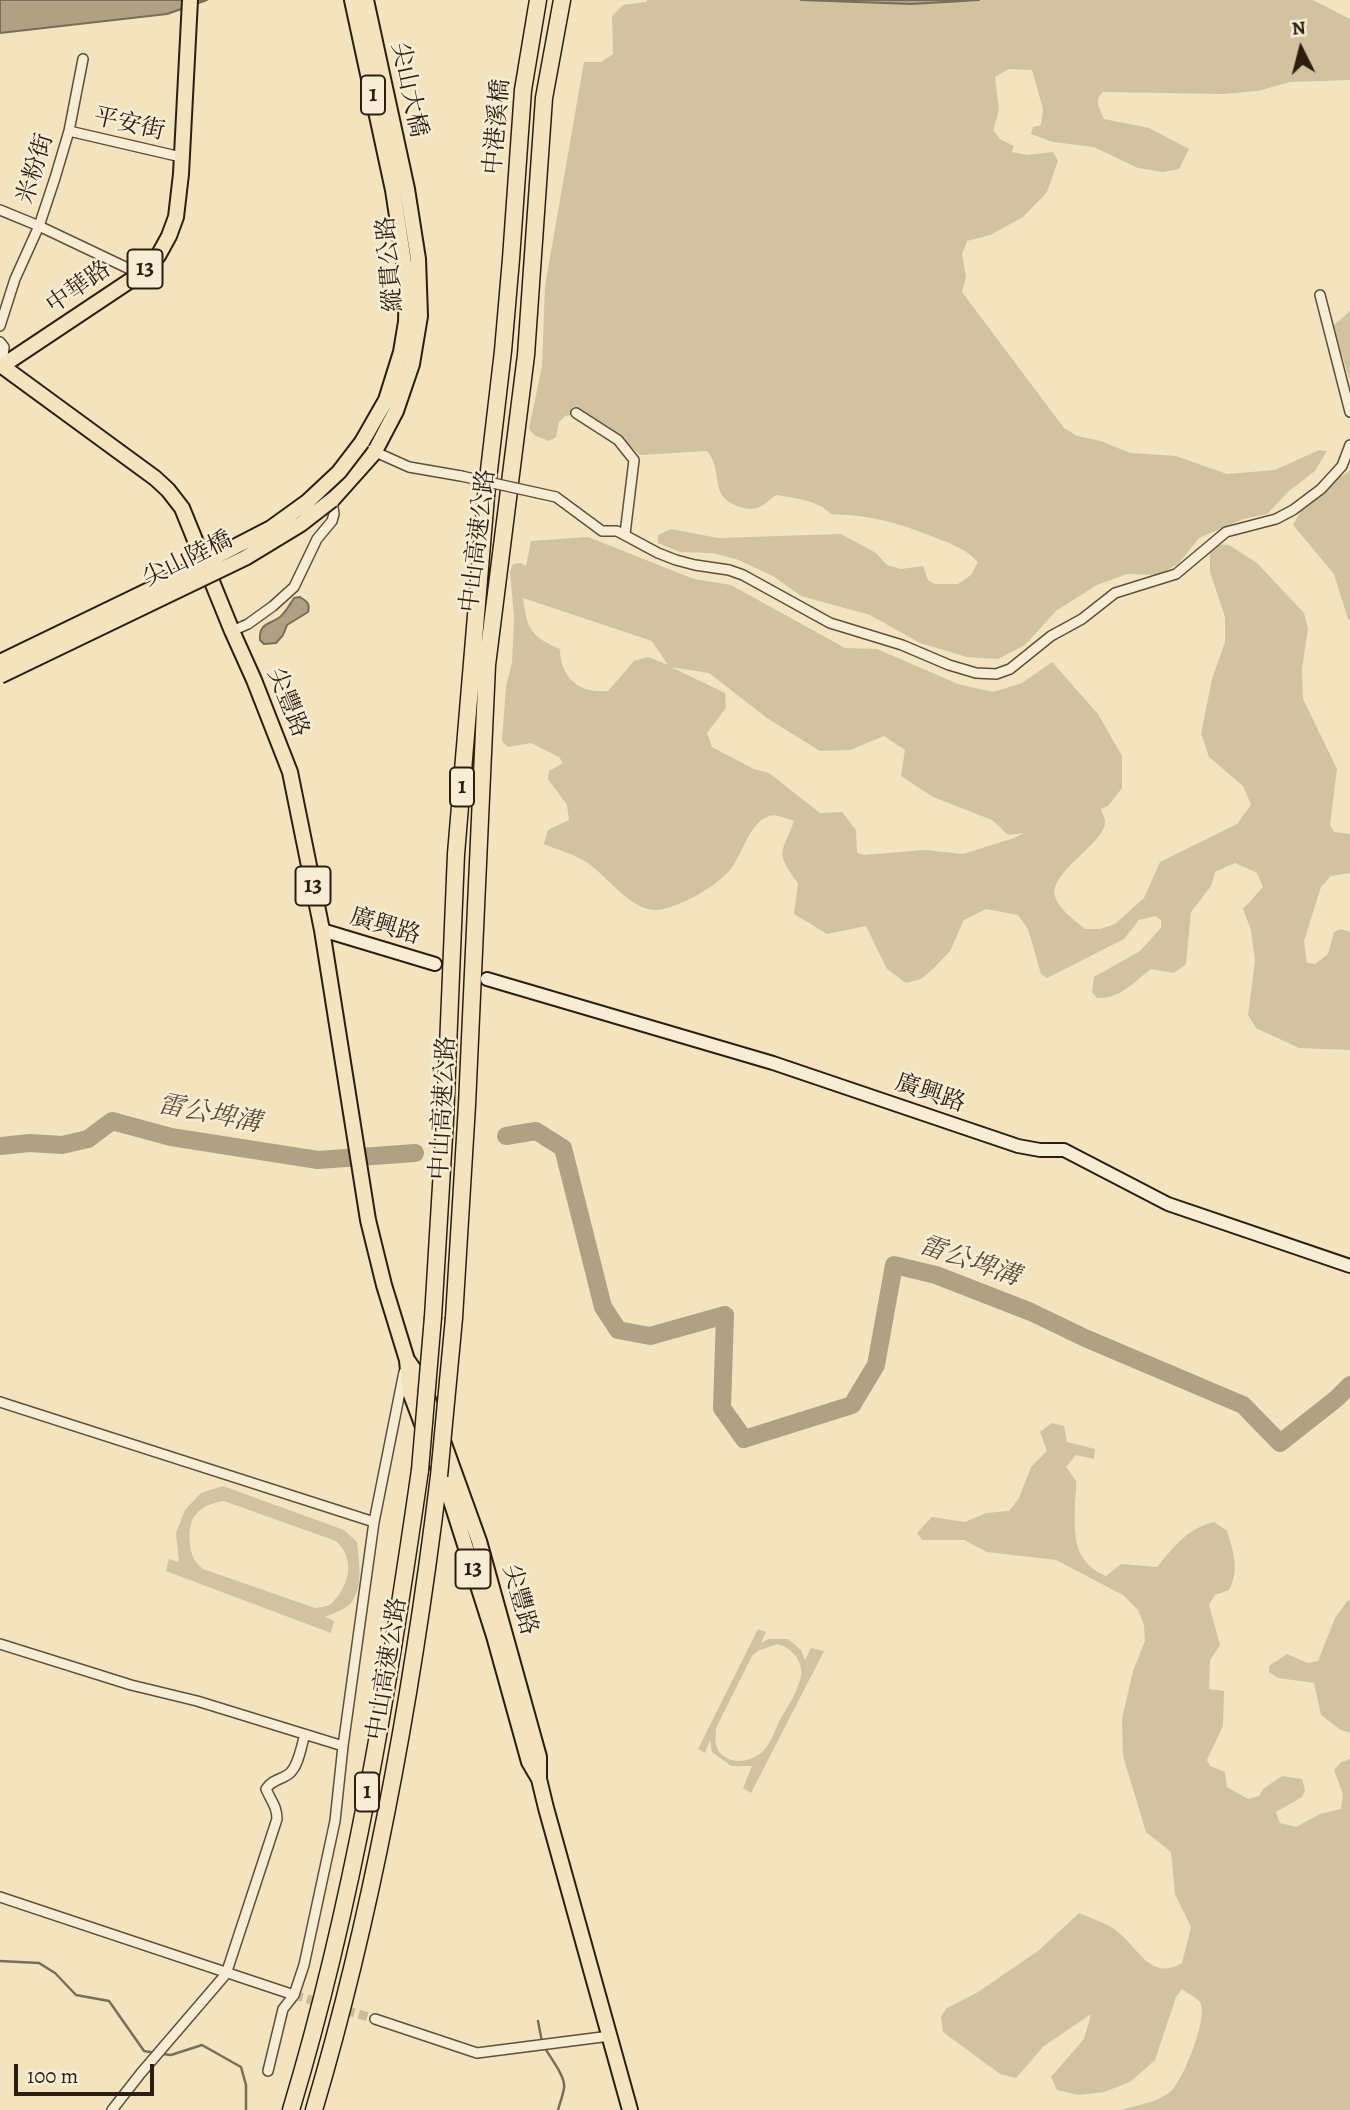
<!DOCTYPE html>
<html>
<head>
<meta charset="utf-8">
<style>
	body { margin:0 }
	#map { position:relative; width:1350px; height:2110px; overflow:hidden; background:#f3e4bf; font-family:Alegreya,serif }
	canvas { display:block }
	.north { position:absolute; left:1266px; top:14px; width:70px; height:70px; -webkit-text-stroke:5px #f7edd5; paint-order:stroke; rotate:354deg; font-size:19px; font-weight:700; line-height:28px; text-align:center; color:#2e1e11 }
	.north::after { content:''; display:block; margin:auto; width:24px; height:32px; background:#2e1e11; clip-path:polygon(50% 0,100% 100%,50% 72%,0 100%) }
	.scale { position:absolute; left:14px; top:2064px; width:140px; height:32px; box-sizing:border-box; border:4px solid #2e1e11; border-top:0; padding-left:9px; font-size:21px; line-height:24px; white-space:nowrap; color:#2e1e11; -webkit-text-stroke:5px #f7edd5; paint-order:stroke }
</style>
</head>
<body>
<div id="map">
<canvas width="1350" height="2110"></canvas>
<div class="north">N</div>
<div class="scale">100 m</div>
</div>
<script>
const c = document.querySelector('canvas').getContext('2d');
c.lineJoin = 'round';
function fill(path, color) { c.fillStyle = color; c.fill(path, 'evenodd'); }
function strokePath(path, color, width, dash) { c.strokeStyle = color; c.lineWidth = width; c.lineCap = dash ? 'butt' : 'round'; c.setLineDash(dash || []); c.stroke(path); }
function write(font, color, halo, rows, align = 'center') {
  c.font = font + ' Alegreya,"Noto Serif TC",serif'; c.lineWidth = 5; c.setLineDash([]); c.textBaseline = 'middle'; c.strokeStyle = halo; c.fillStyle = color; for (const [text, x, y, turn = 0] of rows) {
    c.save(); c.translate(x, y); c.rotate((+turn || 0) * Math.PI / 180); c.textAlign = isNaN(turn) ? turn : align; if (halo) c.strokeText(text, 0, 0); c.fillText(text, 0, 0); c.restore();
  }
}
const green = new Path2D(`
	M647,0h666l37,19v61l-60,2 -32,9 -34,3 -121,-2 -5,6v7l6,14 45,9 40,21 -10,20 -16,3 -25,-4 -44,-21 -41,-5 -22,-8 2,-7 8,-2 2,-16 -11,-39 -23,-1 -14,8 4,33 -6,20 7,9 14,7 -2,6 15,3 26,-3 5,9 -11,31 -24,25 -33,18 -23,6 -5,13 4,23 -4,15 102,136 13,8 24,5 29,12 46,3 51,18 48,-4 44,-20 8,1 -12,20 -26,20 -22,23 -24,5 -44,19 -20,25 -20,12 -32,-1 -30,11 -40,25 -32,35 -27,14 -31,-2 -47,-14 -50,-28 -69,-19 -28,-20 -37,-17 -24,-6 -32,-1 -22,-9v-8l13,-6 47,9 123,-4 35,19 11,12 14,4 22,-3 5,14 7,4h23l13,-9 7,-13c-14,-14 -24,-17 -42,-24 -40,-16 -61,-22 -105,-24 -14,-14 -36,-16 -55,-19 -16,12 -19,18 -39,11 -29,-11 -13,-36 -30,-55l-67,4 -31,-28 -29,-14 -15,3 -6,6 -3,15 -7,4 -15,-6 -5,-6 13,-63 3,-80 39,-224h17l12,-8 -1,-38 11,-11 23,-3z
	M1350,311v70l-17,-55z
	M1350,471v149l-2,-1 -14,-45 -41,-49 11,-20 28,-28h8z
	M588,537l106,42 37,6 114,63 32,1 81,35 35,8 29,-9 30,-21 46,52 24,42v32l-14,18 -7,3c0,1 4,10 4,11 3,22 -56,51 -50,76 4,14 20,24 30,33h15l15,-5 29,-26 16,-36 77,-38 14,-19 -8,-19 -34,-29 -8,-23 11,-55 13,-37v-25l-15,-45v-24l5,-4 14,1 28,18 47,50 4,16 -6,39 1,31 34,70 -7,56 4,7 16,2v39l-19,3 -10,11 -17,54 3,22 8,1 13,-10 6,-22 7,-3 9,3v118l-51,-2 -43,-20 -8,-13 7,-54 -4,-31 -8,-21 20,-22 -6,-14 -22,-10 -20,9 -4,14 -20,26 -5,52 -12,9 -23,-4c-17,13 -31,30 -54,29l-5,-6 2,-15 46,-26 21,-23v-8l-6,-4 -16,4 -15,19 -77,39 -6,-4 -13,-45 -10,-14 -32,-6 -22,11 -14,31 -16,17 -13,11 -15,4 -19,-14 -21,-43 -39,8 -33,-20 4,-31c-24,-32 -16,-29 -4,-62 -7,-2 -18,-8 -25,-5 -19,6 -26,37 -37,51 -12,18 -57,44 -79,43 -23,-2 -47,-34 -65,-47 -12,-8 -30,-13 -44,-19l4,-14 21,-10 -2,-15 -19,-26 1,-8 14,-8 -4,-6 -28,-14 -23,4 -6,-6 4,-55 6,-23 2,-46 -4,-46 3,-7 8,-1 5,3 5,-25zM523,598l129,43 16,24 -20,-8 -14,4 -26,30c-28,3 -48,-13 -48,-42 -30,-13 -33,-20 -37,-51zM671,667l38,6 58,45 53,33 30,-1 34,-14 21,14 -4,26 32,21 59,23 16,15 16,-2 -10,5 -51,16 -38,-4 -61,5 -7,-2 -1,-23 -14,-18 -22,1 -51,-40 -15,-4 -42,-22 -5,-14 19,-25 -1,-15z
	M1052,1423l12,3 3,16 28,7 -1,10 -18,-4 -10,12c3,4 8,10 10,14 1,7 -1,16 -1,23 -1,31 -2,58 31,72l15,-12 36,3c17,-20 29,-38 57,-45l13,9c6,20 13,39 2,59l-14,5 -6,10 11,40 -10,15 -1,29 15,2 -1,35 -16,34 3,6 15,6 2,15 21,12 11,-3 4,-7 19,-13 20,3 3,11 -3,7 -26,15 4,11 16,4 24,-13 21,-5 2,-15 -9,-24 7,-8 9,-3v351h-230c17,-5 36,-7 50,-18 13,-10 39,-76 30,-90 -4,-5 -13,-9 -18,-13l-6,8 -21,63 -25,22 -26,10 -26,3 -21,-5 -6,-13 33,-38 7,-25 -47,32 -28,32 -16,-4 -57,-42 -2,-16 6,-8 31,-16 60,-41 41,-38c11,5 25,9 35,16 23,15 35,54 68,34l9,-36 -16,-33 -4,-42 -25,-20 -23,-76 -1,-37 11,-48 12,-30 -1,-16 -6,-15 -15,-15 -67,-35 -69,-8 -23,-12h-42l-5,-7 15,-16 33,5 21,-9 23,-2 10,-13 12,-31 16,-16 -7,-19z
	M223,1486l121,44 13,12c2,19 7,47 -7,62 -6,6 -17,9 -25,13l9,4 -3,12 -165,-62 3,-12 10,3 -3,-29 9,-23 16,-17zM224,1501l112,40c17,16 15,37 2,55 -3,3 -4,5 -7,8 -5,3 -11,3 -16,4l-112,-39c-9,-7 -12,-15 -13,-25 -3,-27 8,-39 34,-43z
	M1348,1600l2,1v132l-9,-3 -20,-15 -7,-32 -36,-5 -9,-6v-6l18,-12 21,9 10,-2 17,-43z
	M758,1629l8,3 -5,11 7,-4h20l13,11 4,10 6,-12 13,3 -73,142 -8,-5 9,-22h-21l-19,-14 -2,-12 -5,13 -7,-4zM777,1644c15,3 29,20 23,36 -4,14 -13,27 -20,40 -5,10 -10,26 -19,33 -13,10 -33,12 -43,-3 -4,-6 -2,-15 -2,-22l36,-72 6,-5z`);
const water = new Path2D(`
	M0,0h207l-40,14 -167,19z
	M801,0h178l-67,4z
	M300,597c8,5 10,7 8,15l-21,13 -4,10 -7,8 -12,1 -4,-4c-1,-17 9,-15 20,-23 6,-5 10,-13 14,-19z`);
const stream = new Path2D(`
	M0,1961l39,2 16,10 21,22 33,6 35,50 12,2
	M538,2021l4,21
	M545,2048c6,11 21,29 19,40 -1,7 -4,15 -6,22
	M162,2054l9,1 31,-10 39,22 5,18v25`);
const river = new Path2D(`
	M506,1136l30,-5 27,17 40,159 15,23 32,6 75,-21 -3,93 22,31 108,-34 24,-40 18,-100 42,10 95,37 54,26 158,67 37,38 56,-44 14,-14
	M0,1146l30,-3 32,2 26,-6 24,-18 59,16 147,23 97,-7`);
const streetTunnel = new Path2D(`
	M294,1995l81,24`);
const street = new Path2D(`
	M69,131l112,26
	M0,210l39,16 101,48
	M1320,295l30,117
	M0,326l15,-47 24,-53 16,-48 14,-47 14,-72
	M0,342l4,5 -2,19
	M576,413l42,27 16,20 -9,74
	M371,450l38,17 52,9
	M538,493l18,4 46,34h15l41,22 18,7 19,5 34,5 14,5 87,48 72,22 47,20 27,8 20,1 14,-5 41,-33 31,-17 33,-26 61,-19 50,-42 50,-13 17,-9 28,-21 21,-23 8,-21
	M232,631l16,-7 25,-18 21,-19 23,-48 15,-18 2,-7 -2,-14
	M0,1402l374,120
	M0,1644l131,41 66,16 146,45
	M0,1897l294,98
	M375,2019l102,34 133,-17
	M268,2071l15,-62 11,-14 10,-30 31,-144 8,-75 31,-224 30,-150
	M112,2110l29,-37 85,-99 51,-155c0,-13 -6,-18 -11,-30 6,-10 16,-9 24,-16 9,-8 11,-27 15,-38`);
const secondary = new Path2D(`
	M322,930l113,34
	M487,979l286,84 245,83 22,4h24l104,54 182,62`);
const primary = new Path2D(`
	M190,0l-9,174 -5,43 -7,19 -11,20 -18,18 -138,92 153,112 13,12 14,18 50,123 22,49 36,92 32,158 46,290 16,65 23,75 3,32 41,109 43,135 35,126 10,17
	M352,0l41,190 14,92 -1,40 -5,30 -15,48 -24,42
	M332,500l42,-47 22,-42 16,-47 8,-48 -2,-57 -11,-70 -41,-189
	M408,1361l13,19 58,161 60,216v22l7,29 84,302`);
const highway = new Path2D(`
	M433,1317l12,-197 11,-266 30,-358 17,-145 8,-92 12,-169 15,-90
	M454,1318l13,-213 20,-440 39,-310 18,-257 18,-98
	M291,2110c63,-209 98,-425 129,-640
	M314,2110c61,-206 99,-420 125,-634`);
const streetBridge = new Path2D(`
	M461,476l77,17`);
const primaryBridge = new Path2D(`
	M0,662l184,-89 87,-45 36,-26 32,-30 23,-30
	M0,676l245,-118 56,-34 31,-24`);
const highwayBridge = new Path2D(`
	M420,1470l13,-153
	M439,1476l15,-158`);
const shields = [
	[373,95,24],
	[145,269,35],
	[462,787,24],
	[313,886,35],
	[473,1569,35],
	[367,1792,24]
];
const shieldNames = [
	["1",373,95],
	["13",145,269],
	["1",462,787],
	["13",313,886],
	["13",473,1569],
	["1",367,1792]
];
const streetNames = [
	["尖山大橋",408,90,78],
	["平安街",129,125,13],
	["中港溪橋",498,127,-85],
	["米粉街",36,169,-73],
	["縱貫公路",391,264,-95],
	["中華路",79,288,-35],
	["中山高速公路",479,541,-83],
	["尖山陸橋",188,560,-26],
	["尖豐路",287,703,68],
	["廣興路",385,927,17],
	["廣興路",930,1094,19],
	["中山高速公路",444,1108,-87],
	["尖豐路",519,1600,74],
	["中山高速公路",388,1669,-81]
];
const waterNames = [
	["雷公埤溝",209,1115,11],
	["雷公埤溝",969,1262,19]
];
fill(green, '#d2c2a1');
fill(water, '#b0a184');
strokePath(water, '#7c6d56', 2);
strokePath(stream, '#7c6d56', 2.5);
strokePath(river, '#b0a184', 18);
strokePath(streetTunnel, '#ccbc9c', 9, [9, 4.5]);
strokePath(street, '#5f503c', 12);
strokePath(secondary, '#2e1e11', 16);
strokePath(primary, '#2e1e11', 18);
strokePath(highway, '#2e1e11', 19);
strokePath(street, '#f7edd5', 9);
strokePath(secondary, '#f7edd5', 12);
strokePath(primary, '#f3e4bf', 14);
strokePath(highway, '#f3e4bf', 16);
strokePath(streetBridge, '#5f503c', 12, []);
strokePath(primaryBridge, '#2e1e11', 18, []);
strokePath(highwayBridge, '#2e1e11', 19, []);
strokePath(streetBridge, '#f7edd5', 9);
strokePath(primaryBridge, '#f3e4bf', 14);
strokePath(highwayBridge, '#f3e4bf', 16);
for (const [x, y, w] of shields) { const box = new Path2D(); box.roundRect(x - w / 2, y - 19.5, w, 39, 5); c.fillStyle = '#f7edd5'; c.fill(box); strokePath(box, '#2e1e11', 2); }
write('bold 23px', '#2e1e11', null, shieldNames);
write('24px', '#2e1e11', '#f7edd5', streetNames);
write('italic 26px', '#5c4c39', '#f7edd5', waterNames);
</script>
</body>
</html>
